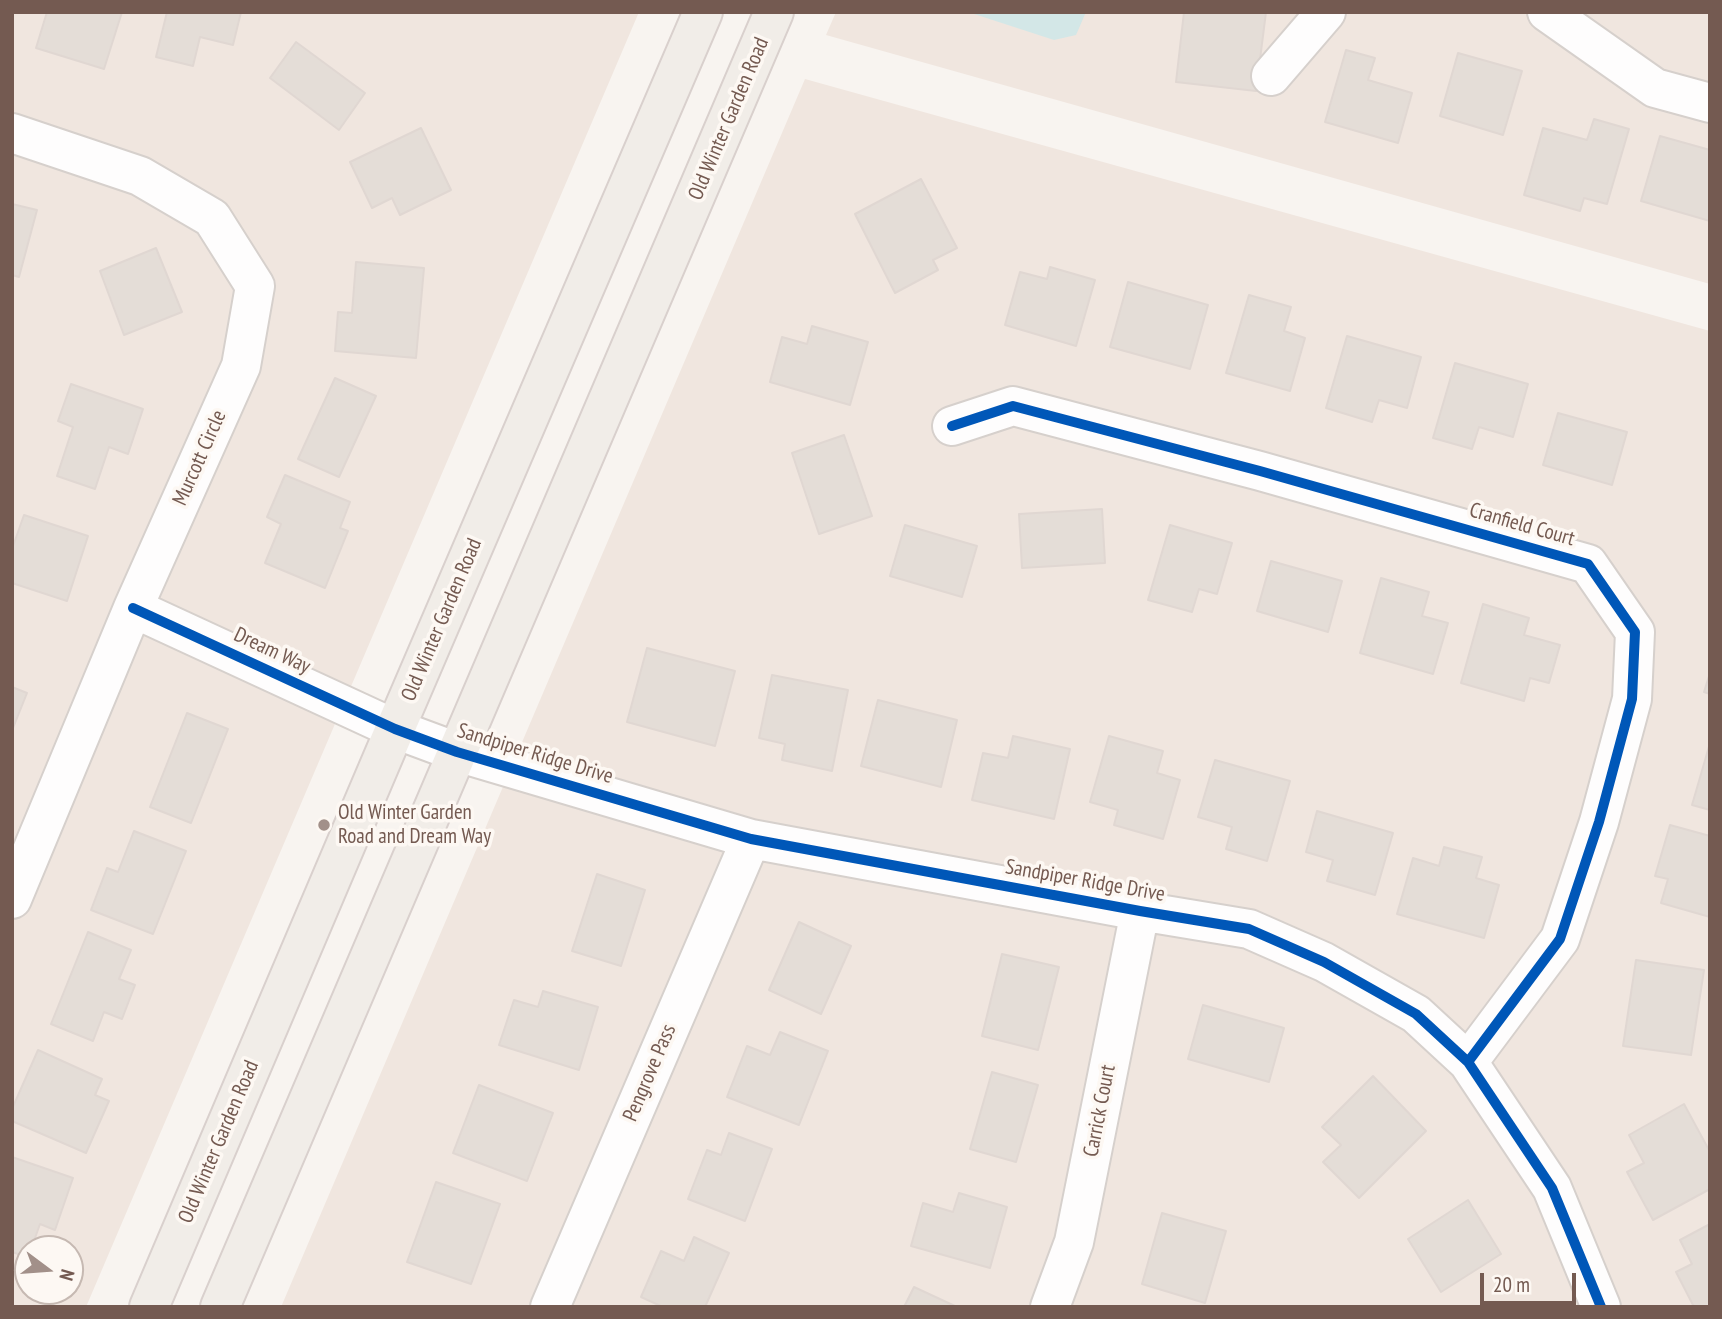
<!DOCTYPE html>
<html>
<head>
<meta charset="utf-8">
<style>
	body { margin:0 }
	#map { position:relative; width:1722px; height:1319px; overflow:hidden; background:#f8f4f0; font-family:"PT Sans Narrow",sans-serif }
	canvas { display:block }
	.frame { position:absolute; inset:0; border:14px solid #745a51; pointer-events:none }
	.north { position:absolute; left:14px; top:1235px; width:70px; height:70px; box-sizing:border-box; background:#fdf8f3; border:2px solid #c6b9b2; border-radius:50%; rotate:106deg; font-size:19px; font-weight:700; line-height:28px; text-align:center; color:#745a51 }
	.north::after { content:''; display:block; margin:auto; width:24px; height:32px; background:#a29089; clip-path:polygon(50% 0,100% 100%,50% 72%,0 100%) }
	.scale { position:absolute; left:1480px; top:1273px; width:96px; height:32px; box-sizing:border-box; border:4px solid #745a51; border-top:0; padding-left:9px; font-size:21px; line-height:24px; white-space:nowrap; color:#745a51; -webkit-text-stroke:5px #fdf8f3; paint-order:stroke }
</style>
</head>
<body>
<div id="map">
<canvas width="1722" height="1319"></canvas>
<div class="frame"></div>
<div class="north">N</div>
<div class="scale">20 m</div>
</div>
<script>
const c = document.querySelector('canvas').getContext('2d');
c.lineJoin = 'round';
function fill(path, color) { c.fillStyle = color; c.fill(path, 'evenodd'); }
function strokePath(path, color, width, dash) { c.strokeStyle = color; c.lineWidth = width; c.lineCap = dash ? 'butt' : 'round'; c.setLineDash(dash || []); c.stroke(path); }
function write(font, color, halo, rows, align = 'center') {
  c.font = font + ' "PT Sans Narrow",sans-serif'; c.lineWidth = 7; c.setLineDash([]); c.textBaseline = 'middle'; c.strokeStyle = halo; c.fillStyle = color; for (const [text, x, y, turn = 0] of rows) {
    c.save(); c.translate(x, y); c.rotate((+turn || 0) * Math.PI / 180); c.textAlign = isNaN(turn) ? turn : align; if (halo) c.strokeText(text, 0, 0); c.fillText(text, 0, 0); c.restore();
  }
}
const residential = new Path2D(`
	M12,12h627l-553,1295h-74zM28,1249h42v42h-42z
	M836,12h874v272l-884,-249z
	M805,79l905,252v976h-1429z`);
const water = new Path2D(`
	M968,12h118l-10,23 -22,5z`);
const building = new Path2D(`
	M47,12h75l-18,57 -68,-21z
	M167,12h74l-8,33 -33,-8 -7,29 -37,-9z
	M1184,12h82l-10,79 -80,-9z
	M296,42l69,51 -26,37 -69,-52z
	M1346,50l29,8 -7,22 44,13 -14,50 -73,-21z
	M1458,53l64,18 -19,64 -63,-19z
	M1594,119l35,10 -22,75 -23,-6 -4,13 -56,-16 19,-67 44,12z
	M421,128l30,62 -51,25 -8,-17 -20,10 -22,-46z
	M1660,136l50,14v71l-69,-20z
	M921,179l36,69 -24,12 5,10 -43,23 -40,-79z
	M12,204l25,6 -18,67 -7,-2z
	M156,248l26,64 -58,23 -24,-64z
	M356,262l68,6 -8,90 -81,-7 3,-39 14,1z
	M1050,267l45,13 -19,66 -71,-21 15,-53 27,7z
	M1128,282l80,23 -18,64 -80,-22z
	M1249,295l42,12 -7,24 21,7 -15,53 -64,-18z
	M812,326l56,16 -18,63 -80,-23 12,-45 25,7z
	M1347,336l74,21 -14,51 -28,-8 -7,22 -46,-14z
	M1455,363l73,21 -15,53 -34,-10 -7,22 -39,-11z
	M335,378l41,18 -37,81 -41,-18z
	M71,384l72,25 -15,45 -19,-7 -14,42 -38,-13 16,-49 -15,-6z
	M1558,413l69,19 -15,53 -69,-20z
	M844,435l28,81 -53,18 -27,-81z
	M285,475l65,27 -10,26 8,3 -23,57 -60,-25 16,-39 -14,-7z
	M1102,509l3,54 -83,5 -3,-54z
	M24,515l64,21 -21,65 -55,-18v-34z
	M905,525l72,21 -15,51 -72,-21z
	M1170,525l62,18 -15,51 -18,-5 -7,23 -44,-12z
	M1271,561l71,20 -14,51 -71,-21z
	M1381,578l48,14 -7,24 26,7 -15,51 -73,-21z
	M1483,604l46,14 -5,17 36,10 -11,38 -19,-5 -6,23 -63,-18z
	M647,648l88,23 -20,75 -88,-24z
	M1710,673v21l-6,-2z
	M772,675l76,15 -16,81 -50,-11 3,-16 -26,-6z
	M12,687l15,6 -14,35h-1z
	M878,700l79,20 -16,67 -80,-21z
	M187,713l41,16 -37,94 -41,-16z
	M1013,736l57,13 -16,70 -82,-19 11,-47 25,5z
	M1109,736l54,15 -6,22 23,7 -17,59 -49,-14 4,-15 -28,-8z
	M1710,743v67l-18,-5z
	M1215,760l75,21 -23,80 -41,-12 6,-22 -34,-10z
	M1317,811l76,22 -18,62 -48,-14 6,-21 -27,-8z
	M1670,825l40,11v81l-49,-14 7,-24 -13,-3z
	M134,831l52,20 -33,83 -62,-24 16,-42 11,4z
	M1444,847l38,10 -6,21 23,7 -15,53 -87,-24 16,-56 26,8z
	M597,874l48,16 -24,76 -49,-15z
	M799,922l52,24 -30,68 -52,-24z
	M88,932l43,18 -12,29 16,6 -13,34 -18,-7 -11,29 -42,-17z
	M1002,954l57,13 -21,83 -56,-14z
	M1636,960l68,10 -13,85 -68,-9z
	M543,991l55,16 -19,63 -80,-25 15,-45 24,7z
	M1203,1005l81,23 -15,54 -81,-23z
	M780,1032l48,19 -29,74 -72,-28 20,-51 23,9z
	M38,1050l64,29 -7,16 14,6 -23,52 -74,-32v-12z
	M992,1072l46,13 -22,77 -46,-13z
	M1373,1076l53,55 -67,67 -36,-36 18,-17 -19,-18z
	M479,1085l74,28 -26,68 -74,-28z
	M1684,1104l26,48v37l-57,31 -26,-48 17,-9 -15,-28z
	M729,1133l43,16 -27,72 -57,-22 19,-49 14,5z
	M12,1157l61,21 -18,52 -15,-6 -9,25h-3v8l-16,-5z
	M436,1182l64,22 -29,80 -64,-22z
	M959,1193l48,14 -17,61 -79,-22 12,-43 30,9z
	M1468,1200l33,54 -60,38 -33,-53z
	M1162,1213l64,18 -21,72 -63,-19z
	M1710,1224v83h-16l-18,-35 16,-8 -12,-24z
	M694,1237l35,16 -24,54h-42l-22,-10 20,-46 23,10z
	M914,1287l43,20h-53z`);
const minor = new Path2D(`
	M1547,12l108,76 55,15
	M1271,76l55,-64
	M12,133l128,43 72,42 43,68 -14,80 -108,242 -121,291
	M952,426l61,-20 247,65 328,93 47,68 -3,67 -33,123 -39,117 -92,123
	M133,608l262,121 62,23 294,87 389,72 109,18 75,33 92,52 52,48 84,126 49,119
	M550,1307l201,-468
	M1050,1307l24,-65 66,-331`);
const major = new Path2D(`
	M149,1307l246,-578 308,-717
	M220,1307l554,-1295`);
const cycleway = new Path2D(`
	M952,426l61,-20 247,65 328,93 47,68 -3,67 -33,123 -39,117 -92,123
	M133,608l262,121 62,23 294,87 389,72 109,18 75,33 92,52 52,48 84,126 49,119`);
const markers = [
	[324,825,7,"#a29089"]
];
const streetNames = [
	["Old Winter Garden Road",729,119,-67],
	["Murcott Circle",200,458,-66],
	["Cranfield Court",1522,525,16],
	["Old Winter Garden Road",442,620,-67],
	["Dream Way",272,651,25],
	["Sandpiper Ridge Drive",535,754,17],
	["Sandpiper Ridge Drive",1085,881,10],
	["Pengrove Pass",650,1073,-67],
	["Carrick Court",1100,1111,-79],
	["Old Winter Garden Road",219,1142,-67]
];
const poiNames = [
	["Old Winter Garden",338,813],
	["Road and Dream Way",338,837]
];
fill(residential, '#f0e6df');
fill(water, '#d3e7e7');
fill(building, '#e4ddd7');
strokePath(building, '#e0d7d2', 2);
strokePath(minor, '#d6d0cc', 42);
strokePath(major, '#d9d0cd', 42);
strokePath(minor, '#fefdfd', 38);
strokePath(major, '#f1ede8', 38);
strokePath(cycleway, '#0057b8', 10);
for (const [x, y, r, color] of markers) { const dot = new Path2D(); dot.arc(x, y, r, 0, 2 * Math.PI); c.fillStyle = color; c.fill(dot); strokePath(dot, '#fdf8f3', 2.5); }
write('21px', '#745a51', '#fdf8f3', streetNames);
write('21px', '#745a51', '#fdf8f3', poiNames, 'left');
</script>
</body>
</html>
